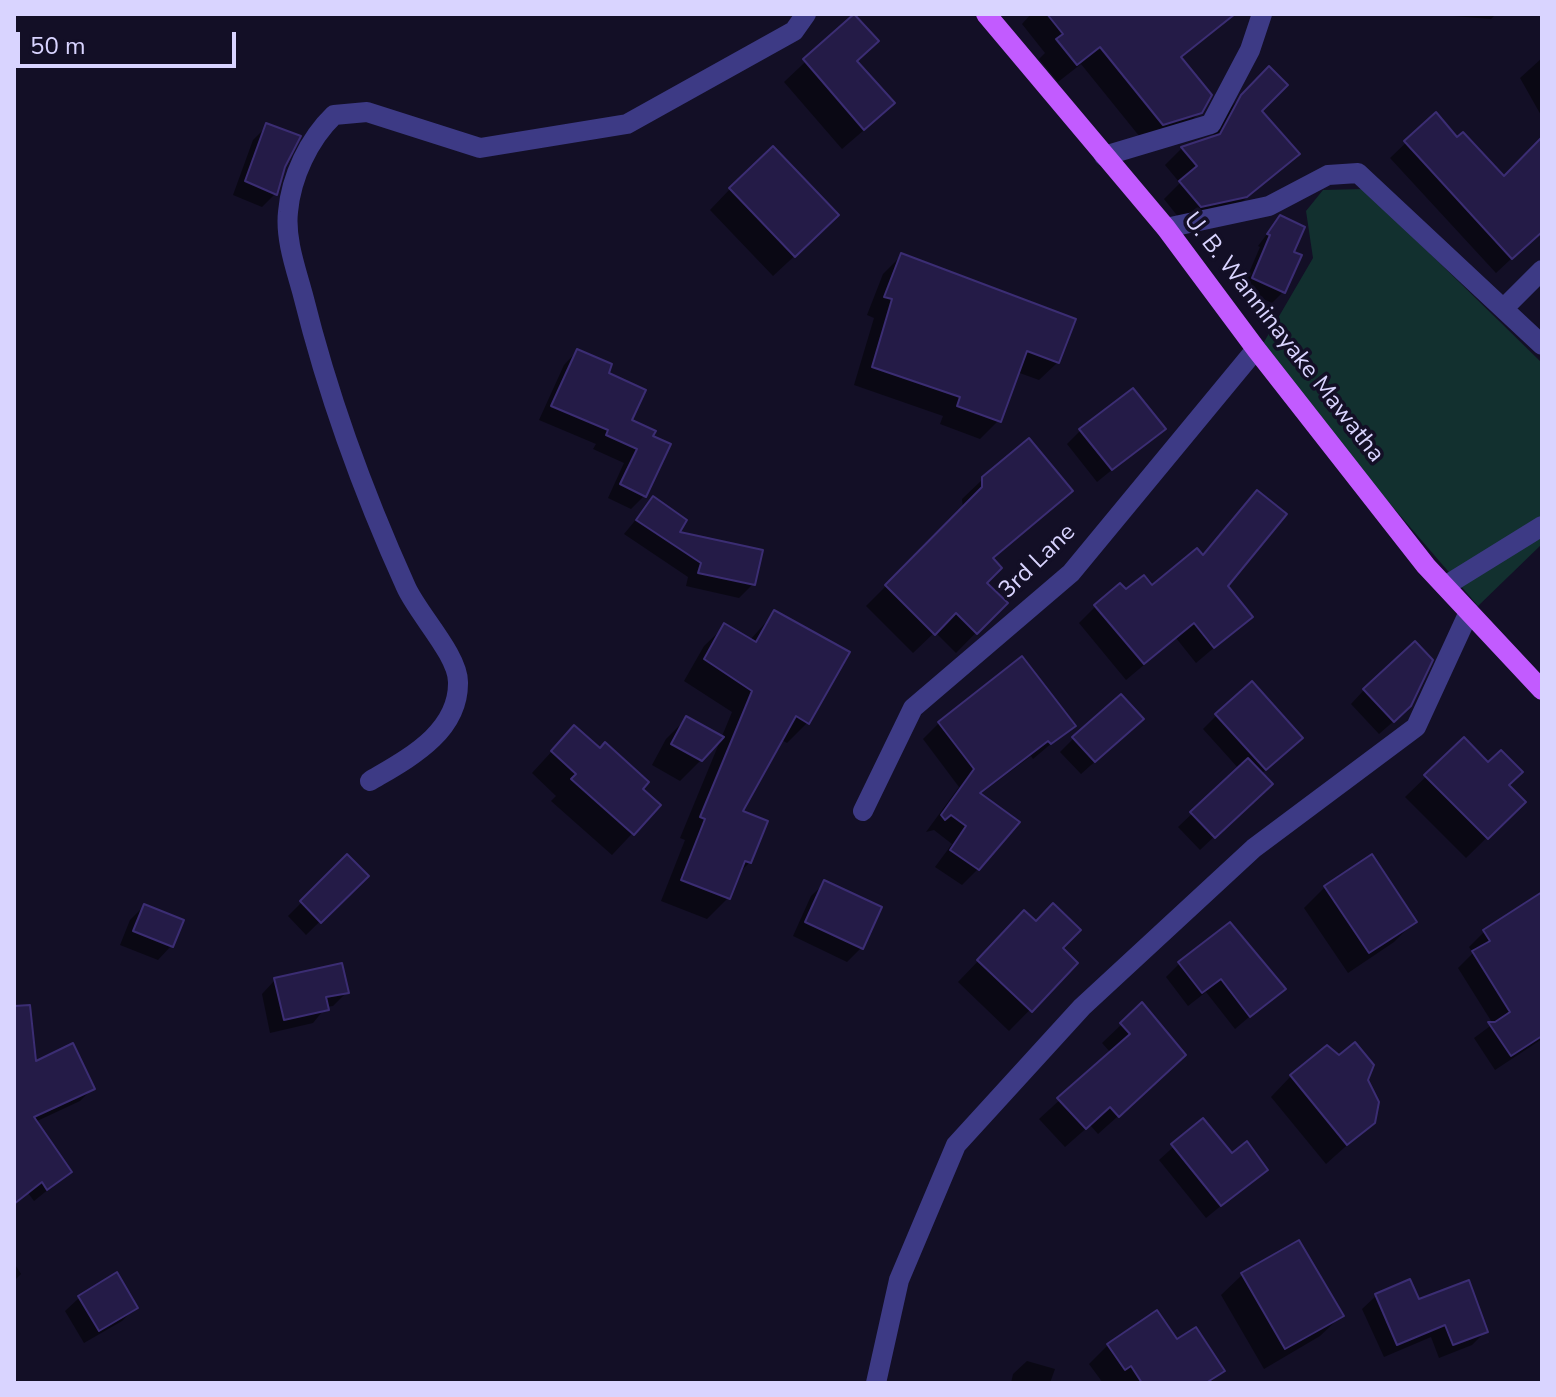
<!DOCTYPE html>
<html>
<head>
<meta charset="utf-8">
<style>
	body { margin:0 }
	#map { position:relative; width:1556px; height:1397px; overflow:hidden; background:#130f26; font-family:"Nunito Sans",sans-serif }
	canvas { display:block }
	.frame { position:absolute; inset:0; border:16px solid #d9d4ff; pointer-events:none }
	.scale { position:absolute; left:16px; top:32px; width:220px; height:36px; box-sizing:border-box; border:4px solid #d9d4ff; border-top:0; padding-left:10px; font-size:24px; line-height:28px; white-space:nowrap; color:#d9d4ff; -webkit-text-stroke:6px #130f26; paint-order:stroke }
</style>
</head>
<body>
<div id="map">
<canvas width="1556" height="1397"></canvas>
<div class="frame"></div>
<div class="scale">50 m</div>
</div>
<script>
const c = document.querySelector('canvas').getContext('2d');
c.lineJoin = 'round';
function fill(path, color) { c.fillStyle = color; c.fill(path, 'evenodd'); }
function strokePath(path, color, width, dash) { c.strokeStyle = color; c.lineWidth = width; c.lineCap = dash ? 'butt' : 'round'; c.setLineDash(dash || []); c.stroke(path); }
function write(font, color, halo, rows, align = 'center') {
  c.font = font + ' "Nunito Sans",sans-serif'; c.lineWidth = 7; c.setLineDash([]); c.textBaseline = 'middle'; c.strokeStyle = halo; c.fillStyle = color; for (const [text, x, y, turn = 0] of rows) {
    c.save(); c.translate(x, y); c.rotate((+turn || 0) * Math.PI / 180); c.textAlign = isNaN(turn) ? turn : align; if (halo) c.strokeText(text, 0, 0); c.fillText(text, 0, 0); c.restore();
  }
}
const green = new Path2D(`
	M1364,189l178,174v181l-64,62 -198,-230 -16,-34 49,-84 -7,-47 17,-21z`);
const shadow = new Path2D(`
	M1031,14h204l-55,45 20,53 -19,19 -37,11 -63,-78 -23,18 -19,-23 6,-6 -23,-29z
	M1428,14h68l-5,5z
	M854,16l1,46 16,62 -29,25 -58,-67z
	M1542,58v59l-22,-39z
	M1269,69l-10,42 38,43 -69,60 -45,9 -19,-24 16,-16 -15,-18 17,-17 29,-9 13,-25z
	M1435,115l68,64 39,-39v90l-46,43 -106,-115z
	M267,126l16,41 -7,26 -14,14 -29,-12 20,-55z
	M730,189l86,47 -43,40 -63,-66z
	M1280,217l12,36 -9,39 -11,11 -30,-14 18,-42 -2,-1z
	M902,255l156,107 -19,18 -22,-8 -18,48 -19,19 -40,-15 3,-8 -89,-31 20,-67 -7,-3 16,-41z
	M577,351l53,70 23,11 -8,63 -14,14 -23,-11 16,-35 -31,-14 3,-5 -57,-24 25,-55z
	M1163,428l-66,54 -30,-38 14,-14z
	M983,479l88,12 -79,69 -8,23 21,20 -49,50 -21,-21 -22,21 -47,-47 97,-97 -1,-10z
	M1257,493l-32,93 25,31 -54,46 -20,-25 -50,42 -47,-57 17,-17 29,-14 27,-4 50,-31z
	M653,499l23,34 77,51 -14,14 -53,-12 2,-9 -64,-43z
	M775,612l33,110 -21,21 -7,-4 -40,73 10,50 -12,12 -10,24 -21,21 -46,-18 24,-61 -5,-2 52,-126 -48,-31 20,-35 21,-20 25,14z
	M1364,690l31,30 -16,14 -28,-30z
	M1217,715l70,36 -26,23 -5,23 -56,53 -22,-23 61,-58 -36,-40z
	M687,718l14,42 -21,21 -28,-16 14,-26z
	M939,723l134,2 -40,34 -2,-3 -52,39 -1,74 -16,16 -27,-18 17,-23 -18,-14 -8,2 33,-45 -36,-48z
	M1128,732l-47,42 -21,-22 14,-14z
	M1464,740l59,62 -57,56 -61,-61z
	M554,749l86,40 19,16 -47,50 -61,-54 5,-5 -24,-23z
	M1371,856l44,65 -21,21 -46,31 -44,-65 21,-21z
	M347,857l19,19 -60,59 -18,-19z
	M825,883l36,65 -14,14 -54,-26 18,-40z
	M1542,894v145l-47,31 -21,-32 19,-14 -35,-56 15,-15 -4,-6 15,-15z
	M144,906l27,40 -13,14 -38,-15 10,-25z
	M1004,934l56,15 16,14 -67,68 -51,-49z
	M1180,963l103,25 -48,41 -29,-37 -18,14 -22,-29z
	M275,980l72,12 -14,14 -7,1 -13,16 -43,10 -8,-39z
	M1142,1005l18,19 -3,3 7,48 -66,59 -8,-9 -25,22 -26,-28 72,-66 -9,-10z
	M14,1015l20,49 59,24 -13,13 -45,21 35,50 -36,29 -6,-8 -14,12z
	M1291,1076l82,46 -47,42 -55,-67z
	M1202,1121l29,34 35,14 -60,49 -47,-58z
	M1299,1242l42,74 -21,20 -56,33 -43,-74 21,-20z
	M14,1263l7,11 -7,7z
	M1376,1296l42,5 68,30 -14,14 -33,13 -8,-21 -47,20 -22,-48z
	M79,1298l57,9 -14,14 -38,22 -19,-32z
	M1156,1312l21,29 45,30 -12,12h-107l-14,-19 19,-19z
	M1027,1361l28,8 -5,14h-39l2,-9z`);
const building = new Path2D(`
	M854,14l25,27 -22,20 38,42 -31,27 -61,-71z
	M1047,14h188l-54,43 31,38 -10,18 -39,12 -63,-78 -23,18 -21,-26 7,-5z
	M1269,66l19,19 -26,26 38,43 -53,43 -46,10 -22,-26 18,-15 -16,-19 39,-13 21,-39z
	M1436,112l21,25 6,-5 41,44 38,-39v95l-30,27 -108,-118z
	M266,123l35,13 -16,31 -8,28 -32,-14z
	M773,146l66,69 -44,42 -66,-69z
	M1280,215l25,12 -11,25 8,3 -17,38 -33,-15 18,-43 -3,-1z
	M901,253l175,66 -17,44 -32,-12 -26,71 -44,-16 3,-9 -88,-30 20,-68 -8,-2z
	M577,349l35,15 -3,9 37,17 -14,30 24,11 -3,5 18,8 -25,53 -26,-13 17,-35 -31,-14 2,-5 -57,-24z
	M1133,388l33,41 -54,41 -33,-41z
	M1029,438l44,53 -80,67 9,10 -15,15 21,20 -31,31 -21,-21 -21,22 -50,-50 97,-98v-10z
	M1257,490l30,24 -59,72 25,31 -39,31 -20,-25 -50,41 -50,-59 26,-22 6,6 18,-14 8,10 45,-37 6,7z
	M653,496l34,24 -7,12 83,18 -8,35 -57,-12 3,-10 -65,-43z
	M774,610l76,42 -41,72 -13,-8 -53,95 25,10 -17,42 -6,-2 -15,38 -49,-19 24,-61 -5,-2 52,-126 -48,-32 20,-36 32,19z
	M1415,641l18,19 -22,46 -17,16 -31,-33z
	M1022,656l54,70 -25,18 -3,-3 -68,52 40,29 -41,48 -29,-20 16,-24 -15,-11 -6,5 -4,-5 33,-46 -36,-47z
	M1252,681l51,57 -37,32 -51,-56z
	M1121,694l23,25 -49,43 -23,-25z
	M686,716l38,21 -22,24 -31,-17z
	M574,725l26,23 5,-6 44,40 -6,7 18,16 -27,30 -63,-56 5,-5 -25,-23z
	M1464,737l24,25 13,-12 22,22 -14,13 17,17 -38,37 -64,-64z
	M1248,758l25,26 -58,54 -25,-26z
	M347,854l22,22 -48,47 -21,-22z
	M1372,854l45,68 -48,31 -45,-67z
	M824,880l58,27 -19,42 -58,-27z
	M1542,892v144l-31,20 -23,-34h7l15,-10 -38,-61 18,-10 -7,-11z
	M1053,903l28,27 -18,18 15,15 -46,49 -55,-52 47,-50 12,11z
	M144,904l40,16 -11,27 -40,-16z
	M1230,922l56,67 -36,28 -29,-38 -19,14 -24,-31z
	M342,963l7,30 -23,4 3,13 -45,10 -10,-42z
	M1142,1002l44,53 -67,62 -9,-10 -24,22 -29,-31 73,-64 -10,-11z
	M30,1005l6,56 37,-18 22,46 -61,28 38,55 -25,18 -5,-8 -28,22v-198z
	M1355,1042l19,23 -6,15 11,22 -4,21 -28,22 -57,-70 37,-30 12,10z
	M1203,1118l29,35 15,-12 21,29 -47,36 -50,-62z
	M1299,1240l45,76 -59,33 -44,-76z
	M117,1272l21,36 -39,23 -21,-35z
	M1410,1279l9,20 50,-19 19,52 -35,13 -8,-20 -48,20 -22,-51z
	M1157,1310l20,29 19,-12 29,44 -19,12h-64l-11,-17 -6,4 -18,-26z`);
const minor = new Path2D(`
	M1104,156l107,-32 39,-74 12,-36
	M1166,228l103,-22 59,-31 30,-2 184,172
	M1505,307l37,-37
	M1445,586l97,-60
	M370,781c37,-22 89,-48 88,-99 0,-27 -40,-68 -52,-95 -43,-95 -78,-191 -103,-292 -7,-26 -18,-56 -15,-83 3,-35 21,-73 46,-97l33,-3 113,36 147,-24 167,-93 12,-17
	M863,811l50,-103 158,-135 185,-224
	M876,1383l23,-103 57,-135 126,-138 172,-159 162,-121 53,-115`);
const primary = new Path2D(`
	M986,14l180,214 90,121 170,217 116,124`);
const streetNames = [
	["U. B. Wanninayake Mawatha",1283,338,52],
	["3rd Lane",1038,562,-44]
];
fill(green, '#12302f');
fill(shadow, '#0007');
fill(building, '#241b47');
strokePath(building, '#3b2d73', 2);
strokePath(minor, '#3d3a85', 20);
strokePath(primary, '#c25bff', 20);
write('24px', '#d9d4ff', '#130f26', streetNames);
</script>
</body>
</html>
